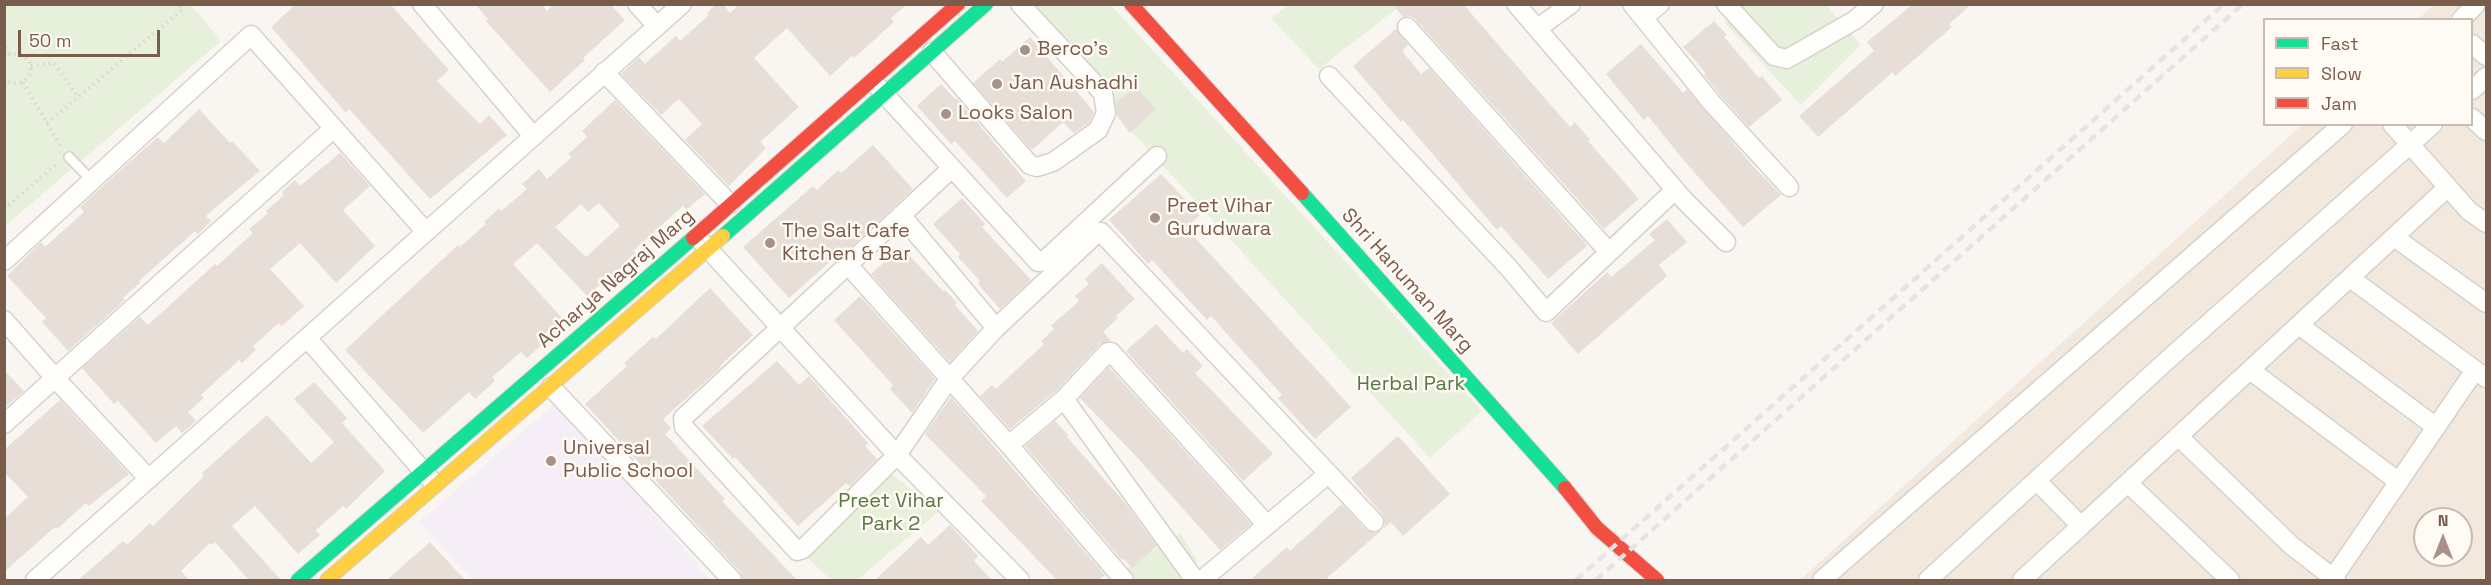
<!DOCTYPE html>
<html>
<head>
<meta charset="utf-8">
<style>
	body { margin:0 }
	#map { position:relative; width:2491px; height:585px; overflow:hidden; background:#f9f5f0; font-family:"Space Grotesk",sans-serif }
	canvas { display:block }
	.frame { position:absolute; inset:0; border:6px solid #7a5c4d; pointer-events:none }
	.legend { position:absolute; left:2263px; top:18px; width:210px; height:108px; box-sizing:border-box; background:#fffaf3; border:2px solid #cabbb1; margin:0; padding:8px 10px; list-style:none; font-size:18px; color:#7a5c4d }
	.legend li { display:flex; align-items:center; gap:12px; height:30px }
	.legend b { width:30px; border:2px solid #cabbb1 }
	.north { position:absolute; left:2413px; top:507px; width:60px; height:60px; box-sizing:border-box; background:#fffaf3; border:2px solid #cabbb1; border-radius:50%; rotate:0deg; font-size:16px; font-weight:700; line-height:24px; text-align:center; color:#7a5c4d }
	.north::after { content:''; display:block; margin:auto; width:21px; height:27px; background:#a69286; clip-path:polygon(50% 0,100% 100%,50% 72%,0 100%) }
	.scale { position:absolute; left:18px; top:30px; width:142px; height:27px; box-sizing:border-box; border:3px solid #7a5c4d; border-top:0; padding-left:8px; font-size:18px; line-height:21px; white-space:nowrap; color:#7a5c4d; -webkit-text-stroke:4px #fffaf3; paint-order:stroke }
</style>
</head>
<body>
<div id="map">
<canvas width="2491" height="585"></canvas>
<div class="frame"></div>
<ul class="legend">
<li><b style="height:8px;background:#16e098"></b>Fast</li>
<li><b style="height:8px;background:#ffcf43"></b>Slow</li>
<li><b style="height:8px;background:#f24e42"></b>Jam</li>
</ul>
<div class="north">N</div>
<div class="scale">50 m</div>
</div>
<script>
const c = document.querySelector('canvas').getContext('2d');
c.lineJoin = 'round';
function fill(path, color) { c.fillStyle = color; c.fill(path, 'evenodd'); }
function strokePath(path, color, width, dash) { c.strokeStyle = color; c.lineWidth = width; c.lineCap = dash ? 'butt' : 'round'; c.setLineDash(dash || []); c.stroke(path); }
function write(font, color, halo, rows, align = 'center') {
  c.font = font + ' "Space Grotesk",sans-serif'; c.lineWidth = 5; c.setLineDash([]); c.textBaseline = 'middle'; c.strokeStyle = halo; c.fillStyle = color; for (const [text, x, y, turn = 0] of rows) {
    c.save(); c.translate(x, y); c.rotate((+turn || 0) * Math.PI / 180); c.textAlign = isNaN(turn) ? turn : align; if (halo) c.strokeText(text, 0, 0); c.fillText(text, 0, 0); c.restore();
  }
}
const residential = new Path2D(`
	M2434,5h52v575h-686l502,-455 170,-1v-104l-54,-1zM2425,519h36v36h-36z`);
const education = new Path2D(`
	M560,399l150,181h-238l-52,-58z`);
const green = new Path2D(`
	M1021,4l90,1 371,406 -52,47 -412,-451z
	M5,5h186l30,36 -216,185z
	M1289,5h112l-82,64 -48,-51z
	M1741,5h85l35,40 -60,60 -76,-82z
	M891,473l47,39 -81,68h-26l-25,-24z
	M1180,533l18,28 -19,19h-70z`);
const building = new Path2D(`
	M296,4h94l59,66 -12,11 43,43 9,-9 18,20 -77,64 -81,-90 -3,4 -75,-86z
	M475,4h66l6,7 7,-7h56l15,16 -42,38 2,2 -35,32 -64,-71 2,-2z
	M716,4h7l7,9 10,-9h167l-16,14 3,4 -40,36 -2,-2 -22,20 -43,-48 -33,30 45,49 -39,35 6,6 -37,38 -44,-46 17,-16 -23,-25 -18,16 -40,-41 18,-17 6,7 31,-28 4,5 29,-26 -2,-2z
	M1393,4h70l107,123 5,-5 15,18 -2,1 51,58 -35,30 -189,-210 -5,-3 -7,1z
	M1913,4h59l-23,20 3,3 -57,49 -2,-4 -75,65 -19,-21 75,-65 -7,-9z
	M1714,21l13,14 -3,2 35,41 3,-2 20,24 -33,27 -28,-31 -17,-21 2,-2 -23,-26z
	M1396,29l12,16 -6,6 19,23 8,-6 157,176 1,2 -39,33 -47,-53 -4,4 -78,-92 -16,-18 -2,2 -48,-56z
	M1030,37l64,75 -5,11 -15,10 -11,-11 -31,28 -59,-67 27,-24 2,3z
	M1641,44l42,49 4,-4 66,77 28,29 -38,32 -57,-64 -38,-47 -4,4 -38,-46z
	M941,84l14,15 2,-1 69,83 -19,17 -52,-57 -4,3 -34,-38z
	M1136,87l20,22 -26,24 -13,-17 -1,-14z
	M615,100l90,94 -19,16 -3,-4 -50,45 5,4 -24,22 -2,-3 -25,22 -50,-53 -24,21 49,54 -22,20 4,5 -17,15 -6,-6 -29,25 3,4 -20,18 -6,-7 -46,41 -78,-83 113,-105 2,2 26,-23 -2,-2 15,-14 2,3 26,-22 -5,-5 17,-15 8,10 25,-22 -4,-3 19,-17 -5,-6zM599,203l21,23 -34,31 -31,-30 26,-23 7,8z
	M199,109l31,34 2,-2 28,30 -38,31 -16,14 5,5 -13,13 -3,-3 -56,50 2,1 -18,16 2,2 -57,51 -26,-29 4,-4 -39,-42 34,-34 4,5 39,-35 -4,-5 45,-41 33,-29 6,6z
	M873,145l40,44 -79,74 -2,-3 -43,38 -46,-51 70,-61 4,4 21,-20 3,3z
	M340,153l30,33 -27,24 32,36 -39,37 -36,-40 -30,26 34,37 -22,20 -3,-3 -26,23 3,4 -14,13 -3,-3 -38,35 3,3 -16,14 8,9 -14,12 -6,-7 -20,17 -38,-42 -4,3 -32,-36 58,-51 8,8 67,-61 2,2 36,-33 -4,-4 19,-16 -2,-2 18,-16 -2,-3 13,-12 5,6z
	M1161,174l39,41 -14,13 165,179 -36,32 -37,-41 4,-3 -71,-79 -4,4 -55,-60 -4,4 -39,-44z
	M962,198l23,26 -3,3 49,53 -31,29 -22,-25 2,-3 -22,-24 2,-3 -27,-30z
	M1667,219l20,23 -28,23 8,11 -89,78 -27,-31 56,-51 4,5 44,-37 -6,-6z
	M901,247l42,44 2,-1 12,13 -2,2 23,26 -28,31 -79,-88z
	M1102,263l33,36 -19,17 2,2 -15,14 8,9 -11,3 -44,47 -46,38 -30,-33 12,-11 4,4 48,-45 -3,-3 13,-12 -3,-3 28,-25 -4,-5 14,-12 -4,-5z
	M710,288l43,47 -33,31 1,1 -6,6 -52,46 8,9 -6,6 60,65 -3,2 75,79h-54l-3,-8 -155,-168 42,-38 -3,-3 29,-26 3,2z
	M860,296l75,83 -23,34 -22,-24 3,-4 -59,-65z
	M1156,324l27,29 4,-4 16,17 -8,7 78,81 -30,27 -117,-130z
	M777,361l22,24 10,-9 59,67 -3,3 12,13 -27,27 -4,-3 -48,43 -63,-69 -2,2 -31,-33z
	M1109,367l142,157 -31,26 -86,-96 -54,-56z
	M4,370l20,21 -20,17z
	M314,382l33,36 -5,5 43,48 -39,38 -3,-3 -27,24 4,5 -22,19 -43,-48 -23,20 49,54h-32l-34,-38 -3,3 -2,-2 -29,28 8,9h-111l45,-39 4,4 23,-22 3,3 51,-50 -2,-3 65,-58 44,48 23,-21 -40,-43z
	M951,397l154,178 -6,5h-42l-76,-79 5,-5 -61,-62z
	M60,400l69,74 -40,32 -3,-3 -29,26 -2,-2 -51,45 1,-54 23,-21 -24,-25v-22z
	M1055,421l13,14 -1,2 59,67 31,42 -25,22 -9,-10 -1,2 -97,-114z
	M1398,436l52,58 -47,42 -12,-14 -66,58h-75l37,-33 3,4 52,-47 24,26 10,3 6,-3 3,-5 -2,-10 -32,-37z
	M950,525l28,31 -4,5 18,19h-117l46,-43 7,8z
	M430,542l35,38h-78z`);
const path = new Path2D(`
	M4,42l6,12
	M4,59l6,-5 14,2c17,14 -2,37 -20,23
	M31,66l23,-3 25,35
	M23,82l39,67
	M47,123l136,-114 -4,-5
	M4,209l54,-46`);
const lane = new Path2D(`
	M69,157l23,24`);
const street = new Path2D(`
	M422,4l111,132
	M637,4l20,22
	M1516,4l168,196 42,42
	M1632,4l80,99 77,84
	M1726,4l48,52 13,3 68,-39 19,-16
	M1643,18l17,-14
	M2461,20l15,-16
	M1407,27l201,224
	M1538,28l33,-24
	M2472,44l14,12
	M932,52l98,113 7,2 16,-5 45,-32 8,-17 -3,-20 -83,-89
	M604,72l126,132
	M1329,76l179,191 38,45 129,-122
	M877,86l161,176 6,-1 113,-105
	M2472,90l14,-13
	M2472,118l14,13
	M2392,124l77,87 17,12
	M952,168l-269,250 1,9 113,124 6,-2 94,-94 52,-76 47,-51 102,-96h3l273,290
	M901,215l95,113
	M2394,237l92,66
	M701,241l196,214 123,125
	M4,261l247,-226 175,197
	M848,265l161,180 115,135
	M2350,278l136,100
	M4,320l51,58 279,-250
	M2299,325l137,102
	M307,338l123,141
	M2250,370l149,112
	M551,387l181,193
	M1064,399l131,181
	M4,424l51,-46 94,101
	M2178,436l114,110 44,34
	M1009,445l55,-46 44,-47h3l156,173
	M2037,481l44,45 367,-339
	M2128,483l102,97
	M2333,578l142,-208
	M35,580l647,-576
	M1202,580l126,-106
	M1822,580l521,-456
	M1928,580l235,-216 270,-240
	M2022,580l59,-54`);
const fast = new Path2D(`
	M1302,193l263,295
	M723,236l263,-232
	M298,580l395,-342`);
const slow = new Path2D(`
	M327,580l396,-344`);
const jam = new Path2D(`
	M1131,4l171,189
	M693,238l265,-234
	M1565,488l32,40 60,52`);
const rail = new Path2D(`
	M1576,580l648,-576
	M1596,580l647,-576`);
const markers = [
	[1025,50,6,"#a69286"],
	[997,84,6,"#a69286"],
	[946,114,6,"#a69286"],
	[1155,218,6,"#a69286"],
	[770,243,6,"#a69286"],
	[551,461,6,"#a69286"]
];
const poiNames = [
	["Berco's",1037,50],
	["Jan Aushadhi",1009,84],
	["Looks Salon",958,114],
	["Preet Vihar",1167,207],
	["Gurudwara",1167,230],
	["The Salt Cafe",782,232],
	["Kitchen & Bar",782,255],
	["Universal",563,449],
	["Public School",563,472]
];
const streetNames = [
	["Acharya Nagraj Marg",616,279,-41],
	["Shri Hanuman Marg",1407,281,48]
];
const parkNames = [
	["Herbal Park",1411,385],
	["Preet Vihar",891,502],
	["Park 2",891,525]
];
fill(residential, '#f2e8de');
fill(education, '#f6eef6');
fill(green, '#e7f0db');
fill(building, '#e6ded7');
strokePath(lane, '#d7d1cb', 12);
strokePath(street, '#d7d1cb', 21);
strokePath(fast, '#d9d2cb', 16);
strokePath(slow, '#d9d2cb', 16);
strokePath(jam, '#d9d2cb', 16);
strokePath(path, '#dcd5d0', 4, [1.5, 4.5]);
strokePath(lane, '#fefefd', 9);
strokePath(street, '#fefefd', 18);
strokePath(fast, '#16e098', 14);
strokePath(slow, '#ffcf43', 14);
strokePath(jam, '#f24e42', 14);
strokePath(rail, '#e6e3e7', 4.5, [9, 6]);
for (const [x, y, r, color] of markers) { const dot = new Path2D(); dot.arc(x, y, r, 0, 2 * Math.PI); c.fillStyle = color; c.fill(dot); strokePath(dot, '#fffaf3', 2); }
write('20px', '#7a5c4d', '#fffaf3', poiNames, 'left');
write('20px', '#7a5c4d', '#fffaf3', streetNames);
write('20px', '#537a41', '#fffaf3', parkNames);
</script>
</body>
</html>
